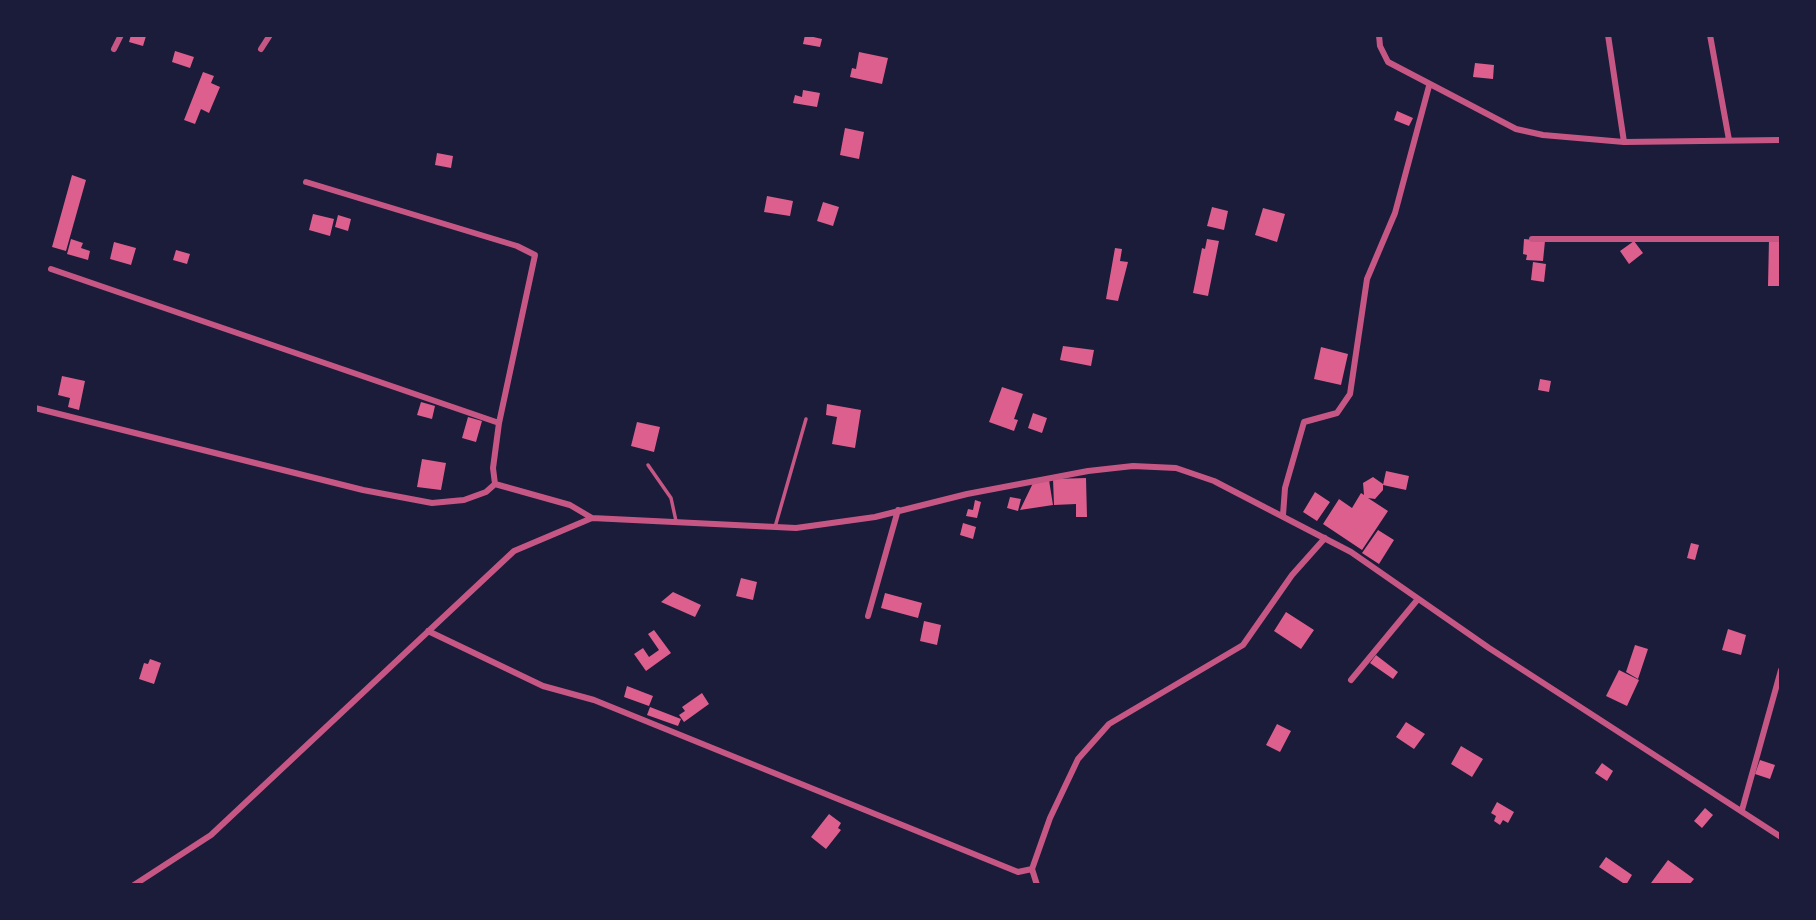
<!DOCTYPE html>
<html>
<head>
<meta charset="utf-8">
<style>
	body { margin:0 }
	#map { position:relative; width:1816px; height:920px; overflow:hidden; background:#1b1b3a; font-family:Montserrat,sans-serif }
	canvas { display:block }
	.frame { position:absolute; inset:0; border:37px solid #1b1b3a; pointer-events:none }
</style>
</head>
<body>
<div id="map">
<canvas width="1816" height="920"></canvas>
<div class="frame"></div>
</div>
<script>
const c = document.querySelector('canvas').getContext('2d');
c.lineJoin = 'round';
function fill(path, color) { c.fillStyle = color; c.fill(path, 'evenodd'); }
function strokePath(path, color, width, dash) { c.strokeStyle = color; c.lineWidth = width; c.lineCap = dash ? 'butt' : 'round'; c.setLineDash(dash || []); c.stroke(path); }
const building = new Path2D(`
	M131,35l15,1 -3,10 -14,-4z
	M805,35l17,4 -2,8 -17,-3z
	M175,51l19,6 -4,11 -18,-6z
	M859,52l29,6 -6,26 -32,-7 2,-9 4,1z
	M1475,63l19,2 -1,14 -20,-2z
	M203,72l11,4 -3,7 9,4 -11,26 -8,-4 -6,15 -11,-4z
	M803,90l17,3 -3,14 -24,-4 2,-8 7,2z
	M1397,111l16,7 -4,8 -15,-6z
	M845,128l19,4 -5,27 -19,-4z
	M437,153l16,3 -2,12 -16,-3z
	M72,175l14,5 -20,71 -14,-4z
	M767,196l26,5 -3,15 -26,-4z
	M823,202l16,5 -6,19 -16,-5z
	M1212,207l16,4 -4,19 -17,-4z
	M1263,208l22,6 -8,28 -22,-7z
	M313,214l21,5 -4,17 -21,-6z
	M338,215l13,4 -3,12 -13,-4z
	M71,239l12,4 -2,5 9,3 -2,9 -21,-6z
	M1207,239l12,2 -11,55 -15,-3 9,-45 3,1z
	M1524,239l21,2 -2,20 -17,-1 1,-5 -4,-1z
	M1769,239h12v47h-13z
	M1634,241l9,12 -14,11 -9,-13z
	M114,242l22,6 -5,17 -21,-6z
	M1115,248l7,1 -2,12 8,1 -10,39 -12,-2z
	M176,250l14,4 -3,10 -14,-4z
	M1533,262l13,2 -2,18 -13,-2z
	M1063,346l31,4 -3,16 -31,-6z
	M1321,347l27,7 -7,31 -27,-6z
	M62,376l23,5 -6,29 -11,-3 2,-9 -12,-3z
	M1540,379l11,2 -2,11 -11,-2z
	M1002,387l21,7 -9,25 4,1 -4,11 -25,-9z
	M421,402l14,4 -3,13 -15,-4z
	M827,404l34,6 -6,38 -23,-4 5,-27 -11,-2z
	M1033,413l14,5 -5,15 -14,-5z
	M468,417l14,4 -6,21 -14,-4z
	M637,422l23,5 -6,25 -23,-6z
	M422,459l24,4 -5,27 -24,-3z
	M1386,471l23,5 -3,14 -23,-5z
	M1373,477l10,7v6l-8,9 -7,-1 20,13 -26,39 -39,-26 16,-25 13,9 9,-15 3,2 -1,-12z
	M1086,478l1,39h-11v-13l-22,1 -1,-26z
	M1049,480l4,25 -33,5 13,-27z
	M1315,492l15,10 -13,19 -14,-9z
	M1010,497l11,2 -3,12 -11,-3z
	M975,500l6,2 -4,16 -11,-2 2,-7 5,1z
	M963,523l13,4 -3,12 -13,-4z
	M1378,530l16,10 -15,24 -17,-11z
	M1691,543l8,2 -4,15 -8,-2z
	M741,578l16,4 -4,18 -17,-4z
	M673,592l28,13 -6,12 -34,-15z
	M885,593l37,10 -4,15 -37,-10z
	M1286,612l28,18 -13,19 -27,-18z
	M924,621l17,4 -4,20 -17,-4z
	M1728,629l18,6 -5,20 -19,-5z
	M654,630l17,23 -25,18 -12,-17 9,-6 6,9 10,-7 -11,-16z
	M1635,645l13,4 -10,30 -12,-7z
	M1376,655l22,17 -5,7 -23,-16z
	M150,659l11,4 -7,21 -15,-5 5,-16 4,1z
	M1619,670l20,10 -12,26 -21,-10z
	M627,686l26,10 -4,10 -25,-9z
	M702,693l7,11 -25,18 -5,-7 6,-4 -3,-4z
	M650,707l31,12 -3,7 -31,-11z
	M1406,722l19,12 -11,15 -18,-12z
	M1277,724l14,7 -11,21 -14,-7z
	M1461,746l22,13 -11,18 -21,-13z
	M1760,760l15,5 -5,14 -15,-5z
	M1602,763l11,8 -6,10 -12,-8z
	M1497,802l17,10 -6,11 -5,-3 -3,5 -6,-4 2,-5 -5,-3z
	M1705,808l8,7 -11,13 -8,-7z
	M829,814l12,9 -3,5 3,2 -15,19 -15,-12z
	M1606,857l26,18 -6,10 -27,-18z
	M1668,860l26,19 -5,6 -38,-2z`);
const service = new Path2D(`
	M648,465l23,33 5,23
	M775,527l31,-108`);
const minor = new Path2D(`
	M1379,35l1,11 8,16 128,67 27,6 81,7 157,-2
	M1608,35l16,107
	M1710,35l19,105
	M114,49l7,-14
	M261,49l9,-14
	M306,182l211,64 18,9 -36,168 -6,45 2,16
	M1532,239h249
	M51,269l448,154
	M35,408l328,82 69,13 32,-3 22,-8 9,-8
	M495,484l75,21 22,13
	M1283,515l2,-27 19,-66 33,-9 13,-19 17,-115 28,-66 34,-127
	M868,616l30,-106
	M428,631l115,55 51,14 424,172 14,-3
	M1351,680l67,-81
	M1742,810l39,-140
	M134,885l77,-50 303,-284 78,-33 204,10 79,-11 92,-23 121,-23 45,-5 43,2 38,13 137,71 138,96 292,189
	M1037,885l-5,-16 18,-51 28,-59 31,-35 134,-79 49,-70 33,-37`);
fill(building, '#dd5f8e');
strokePath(service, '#c65784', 3.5);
strokePath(minor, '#c65784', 6);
</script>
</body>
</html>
